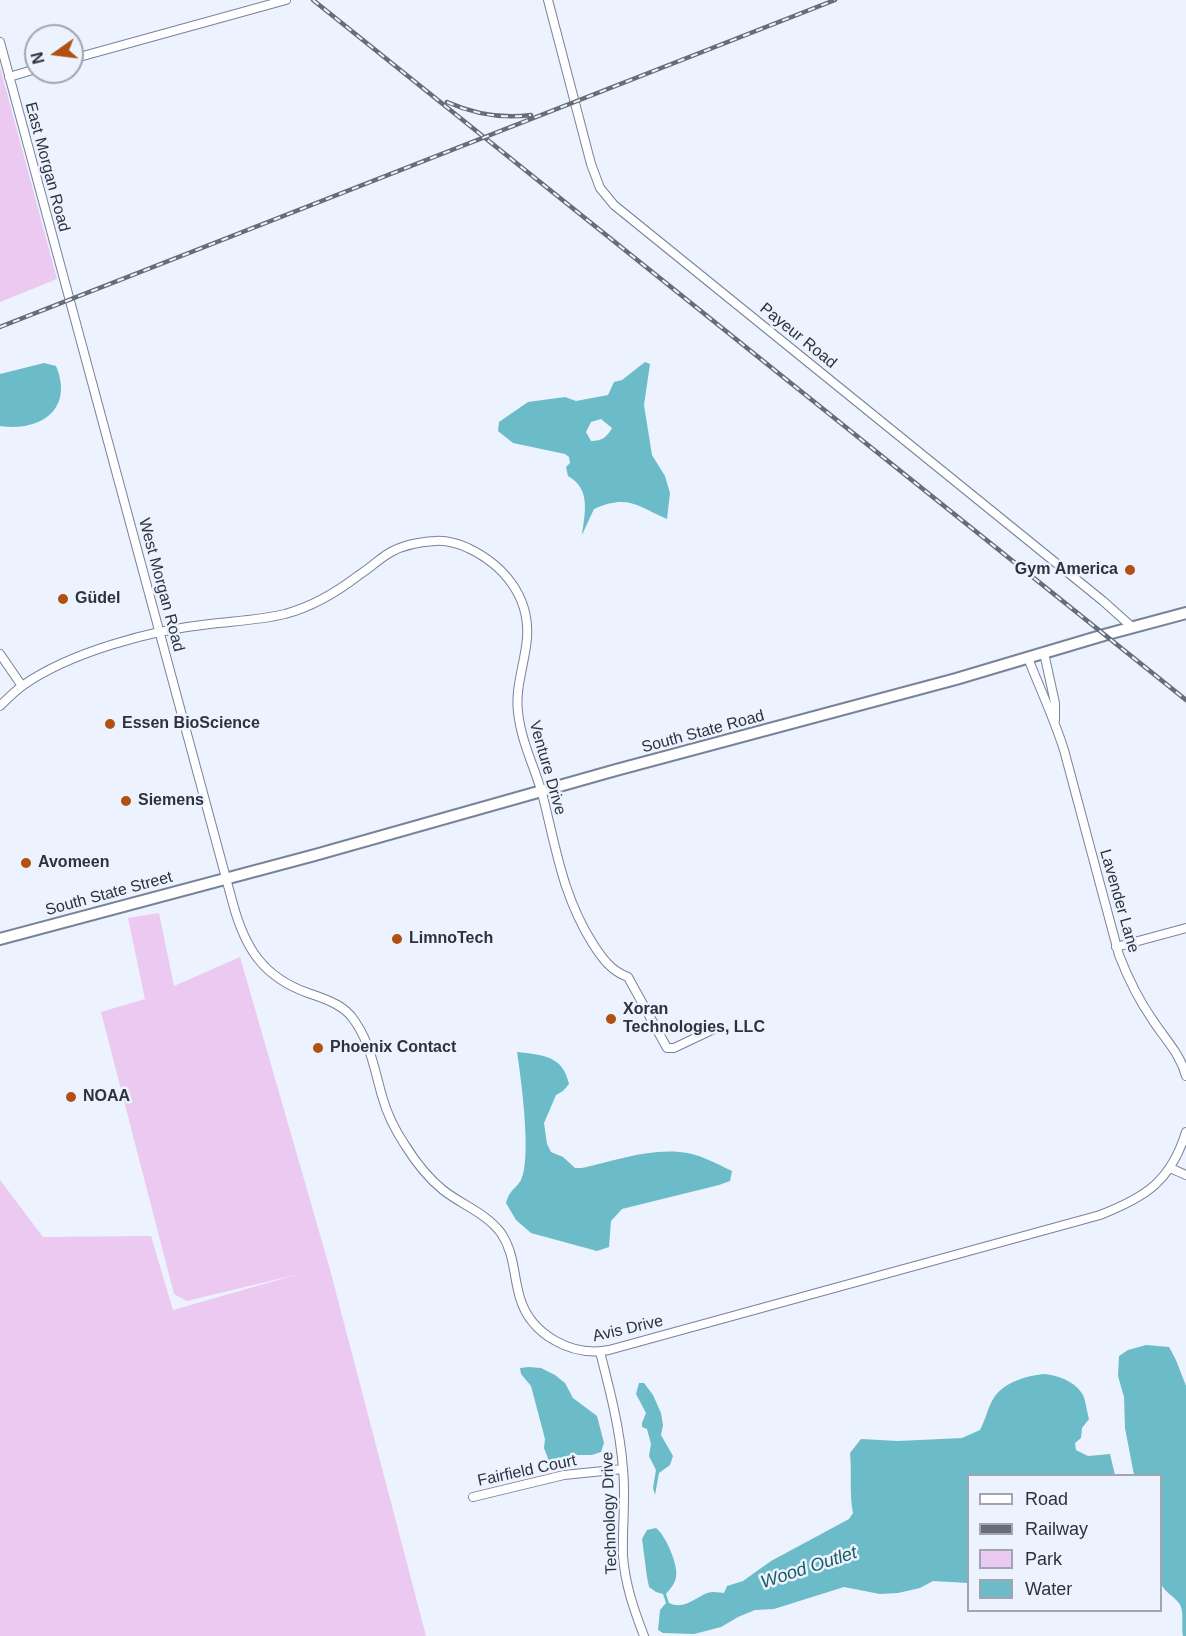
<!DOCTYPE html>
<html>
<head>
<meta charset="utf-8">
<style>
	body { margin:0 }
	#map { position:relative; width:1186px; height:1636px; overflow:hidden; background:#ecf2fe; font-family:Helvetica,sans-serif }
	canvas { display:block }
	.legend { position:absolute; left:967px; top:1474px; width:195px; height:138px; box-sizing:border-box; background:#ecf2fe; border:2px solid #a0a5b1; margin:0; padding:8px 10px; list-style:none; font-size:18px; color:#2d323d }
	.legend li { display:flex; align-items:center; gap:12px; height:30px }
	.legend b { width:30px; border:2px solid #a0a5b1 }
	.north { position:absolute; left:24px; top:24px; width:60px; height:60px; box-sizing:border-box; background:#ecf2fe; border:2px solid #a0a5b1; border-radius:50%; rotate:256deg; font-size:16px; font-weight:700; line-height:24px; text-align:center; color:#2d323d }
	.north::after { content:''; display:block; margin:auto; width:21px; height:27px; background:#b15010; clip-path:polygon(50% 0,100% 100%,50% 72%,0 100%) }
</style>
</head>
<body>
<div id="map">
<canvas width="1186" height="1636"></canvas>
<ul class="legend">
<li><b style="height:8px;background:#fff"></b>Road</li>
<li><b style="height:8px;background:#676c77"></b>Railway</li>
<li><b style="height:16px;background:#ebc9f1"></b>Park</li>
<li><b style="height:16px;background:#6bbcc8"></b>Water</li>
</ul>
<div class="north">N</div>
</div>
<script>
const c = document.querySelector('canvas').getContext('2d');
c.lineJoin = 'round';
function fill(path, color) { c.fillStyle = color; c.fill(path, 'evenodd'); }
function strokePath(path, color, width, dash) { c.strokeStyle = color; c.lineWidth = width; c.lineCap = dash ? 'butt' : 'round'; c.setLineDash(dash || []); c.stroke(path); }
function write(font, color, halo, rows, align = 'center') {
  c.font = font + ' Helvetica,sans-serif'; c.lineWidth = 5; c.setLineDash([]); c.textBaseline = 'middle'; c.strokeStyle = halo; c.fillStyle = color; for (const [text, x, y, turn = 0] of rows) {
    c.save(); c.translate(x, y); c.rotate((+turn || 0) * Math.PI / 180); c.textAlign = isNaN(turn) ? turn : align; if (halo) c.strokeText(text, 0, 0); c.fillText(text, 0, 0); c.restore();
  }
}
const green = new Path2D(`
	M0,67l57,212 -57,23z
	M159,913l15,73 66,-29 89,309 97,370h-426v-456l43,57 108,-1 22,74 126,-36 -112,27 -13,-7 -73,-282 44,-13 -17,-81z`);
const water = new Path2D(`
	M645,362l5,2 -6,41 8,50 13,21 5,17 -3,26c-30,-13 -39,-25 -73,-10l-12,26c3,-23 9,-46 -14,-59l-2,-9 4,-4 -1,-6 -4,-3 -52,-11 -15,-12 1,-9 29,-20 37,-5 11,4 32,-6 6,-13 8,-2zM601,419l11,9c-5,9 -10,13 -21,13l-5,-9 5,-10z
	M44,363l12,3c18,43 -15,66 -56,60v-52z
	M517,1052c25,3 46,3 52,32l-6,7 -7,4 -12,28 3,21 4,8 12,5 12,11h7c32,-7 65,-19 97,-16 19,1 36,11 53,19l-2,10 -11,4 -97,24 -11,12 -2,26 -12,4 -66,-18 -15,-13 -10,-17c4,-14 9,-13 15,-23 11,-22 0,-102 -4,-128z
	M1146,1345l23,2 7,13 10,26v250h-3c-2,-10 2,-27 -5,-34 -7,-8 -12,-9 -17,-18l-1,-108 -26,-1 -9,-47 -1,-31 -6,-21 1,-20 9,-6z
	M529,1367l12,1 14,7 10,8 8,15 24,18 7,27 -3,9 -9,3h-19l-24,6 -5,-13 1,-9 -14,-53 -10,-12 -1,-6z
	M1044,1374c14,1 32,8 39,21 3,7 4,17 6,24l-7,9 -1,10 -6,5 1,7 12,6 22,-2 5,21 -147,1v107l-35,-2 -13,7 -22,5 -18,1 -36,-7 -70,22 -19,1 -17,7 -17,10 -27,7 -31,-1 -5,-3 2,-20 6,-7 -3,-9 -7,-2 -7,-5 -2,-10 -5,-38 5,-9 9,-2c9,6 23,38 20,49 -1,7 -6,12 -10,17l3,9c18,9 31,-12 45,-11 4,0 7,1 10,1l3,-7 16,-5 28,-20 78,-42 4,-6c-4,-20 -1,-40 -3,-60l11,-14 37,2 64,-3 18,-8c5,-9 7,-19 11,-27 9,-20 34,-27 53,-29z
	M639,1383h5l9,12 8,18 2,12 -2,10 12,21 -3,9 -11,8 -4,22 -2,-7 3,-18 -7,-14 2,-12 -4,-15 -5,-2v-4l4,-10 -10,-19z`);
const minor = new Path2D(`
	M548,0l43,164 9,24 14,17 489,396 29,26
	M0,42l233,862c12,44 30,73 75,89 15,5 33,11 43,23 19,24 23,52 31,80 5,18 13,34 23,49 10,16 23,33 38,45 19,15 43,23 58,43 14,21 12,42 19,65 11,37 52,59 89,52l491,-135c46,-18 71,-34 86,-83
	M72,59l214,-59
	M9,77l27,-8
	M1044,653l11,50v17
	M0,654l22,32
	M1028,658c12,31 26,60 36,92l55,205c9,23 19,44 33,64 12,19 28,34 34,57
	M0,706c7,-7 14,-14 22,-20 48,-34 130,-56 188,-62 25,-3 50,-4 75,-10 26,-7 52,-22 74,-39 11,-7 21,-17 32,-23 14,-8 29,-10 44,-11 10,-1 24,3 33,7 36,17 62,49 59,90 -2,25 -12,49 -9,74 3,29 16,54 24,81 14,54 20,102 51,151 9,14 18,27 35,33l39,71h7l40,-19
	M1116,947l70,-19
	M1170,1168l16,7
	M600,1352c10,39 20,77 23,117 3,29 -1,58 0,87 2,28 11,54 21,80
	M473,1497l91,-22 59,-6`);
const secondary = new Path2D(`
	M0,939l315,-84 301,-85 340,-91 148,-44 82,-22`);
const rail = new Path2D(`
	M313,0l873,700
	M447,102c27,12 54,17 84,13
	M0,327l835,-327`);
const markers = [
	[1130,570,6,"#b15010"],
	[63,599,6,"#b15010"],
	[110,724,6,"#b15010"],
	[126,801,6,"#b15010"],
	[26,863,6,"#b15010"],
	[397,939,6,"#b15010"],
	[611,1019,6,"#b15010"],
	[318,1048,6,"#b15010"],
	[71,1097,6,"#b15010"]
];
const streetNames = [
	["East Morgan Road",47,167,75],
	["Payeur Road",798,336,39],
	["West Morgan Road",161,585,75],
	["South State Road",703,732,-15],
	["Venture Drive",547,768,74],
	["South State Street",109,894,-15],
	["Lavender Lane",1119,901,74],
	["Avis Drive",628,1329,-13],
	["Fairfield Court",527,1471,-12],
	["Technology Drive",610,1513,-92]
];
const poiNames = [
	["Gym America",1118,570,"right"],
	["Güdel",75,599],
	["Essen BioScience",122,724],
	["Siemens",138,801],
	["Avomeen",38,863],
	["LimnoTech",409,939],
	["Xoran",623,1010],
	["Technologies, LLC",623,1028],
	["Phoenix Contact",330,1048],
	["NOAA",83,1097]
];
const waterNames = [
	["Wood Outlet",809,1568,-18]
];
fill(green, '#ebc9f1');
fill(water, '#6bbcc8');
strokePath(minor, '#76839c', 10);
strokePath(secondary, '#76839c', 14);
strokePath(minor, '#fff', 8);
strokePath(secondary, '#fff', 10);
strokePath(rail, '#676c77', 4.5);
strokePath(rail, '#ecf2fe', 2, [7]);
for (const [x, y, r, color] of markers) { const dot = new Path2D(); dot.arc(x, y, r, 0, 2 * Math.PI); c.fillStyle = color; c.fill(dot); strokePath(dot, '#ecf2fe', 2); }
write('16px', '#2d323d', '#ecf2fe', streetNames);
write('bold 16px', '#2d323d', '#ecf2fe', poiNames, 'left');
write('italic 18px', '#185c65', '#ecf2fe', waterNames);
</script>
</body>
</html>
